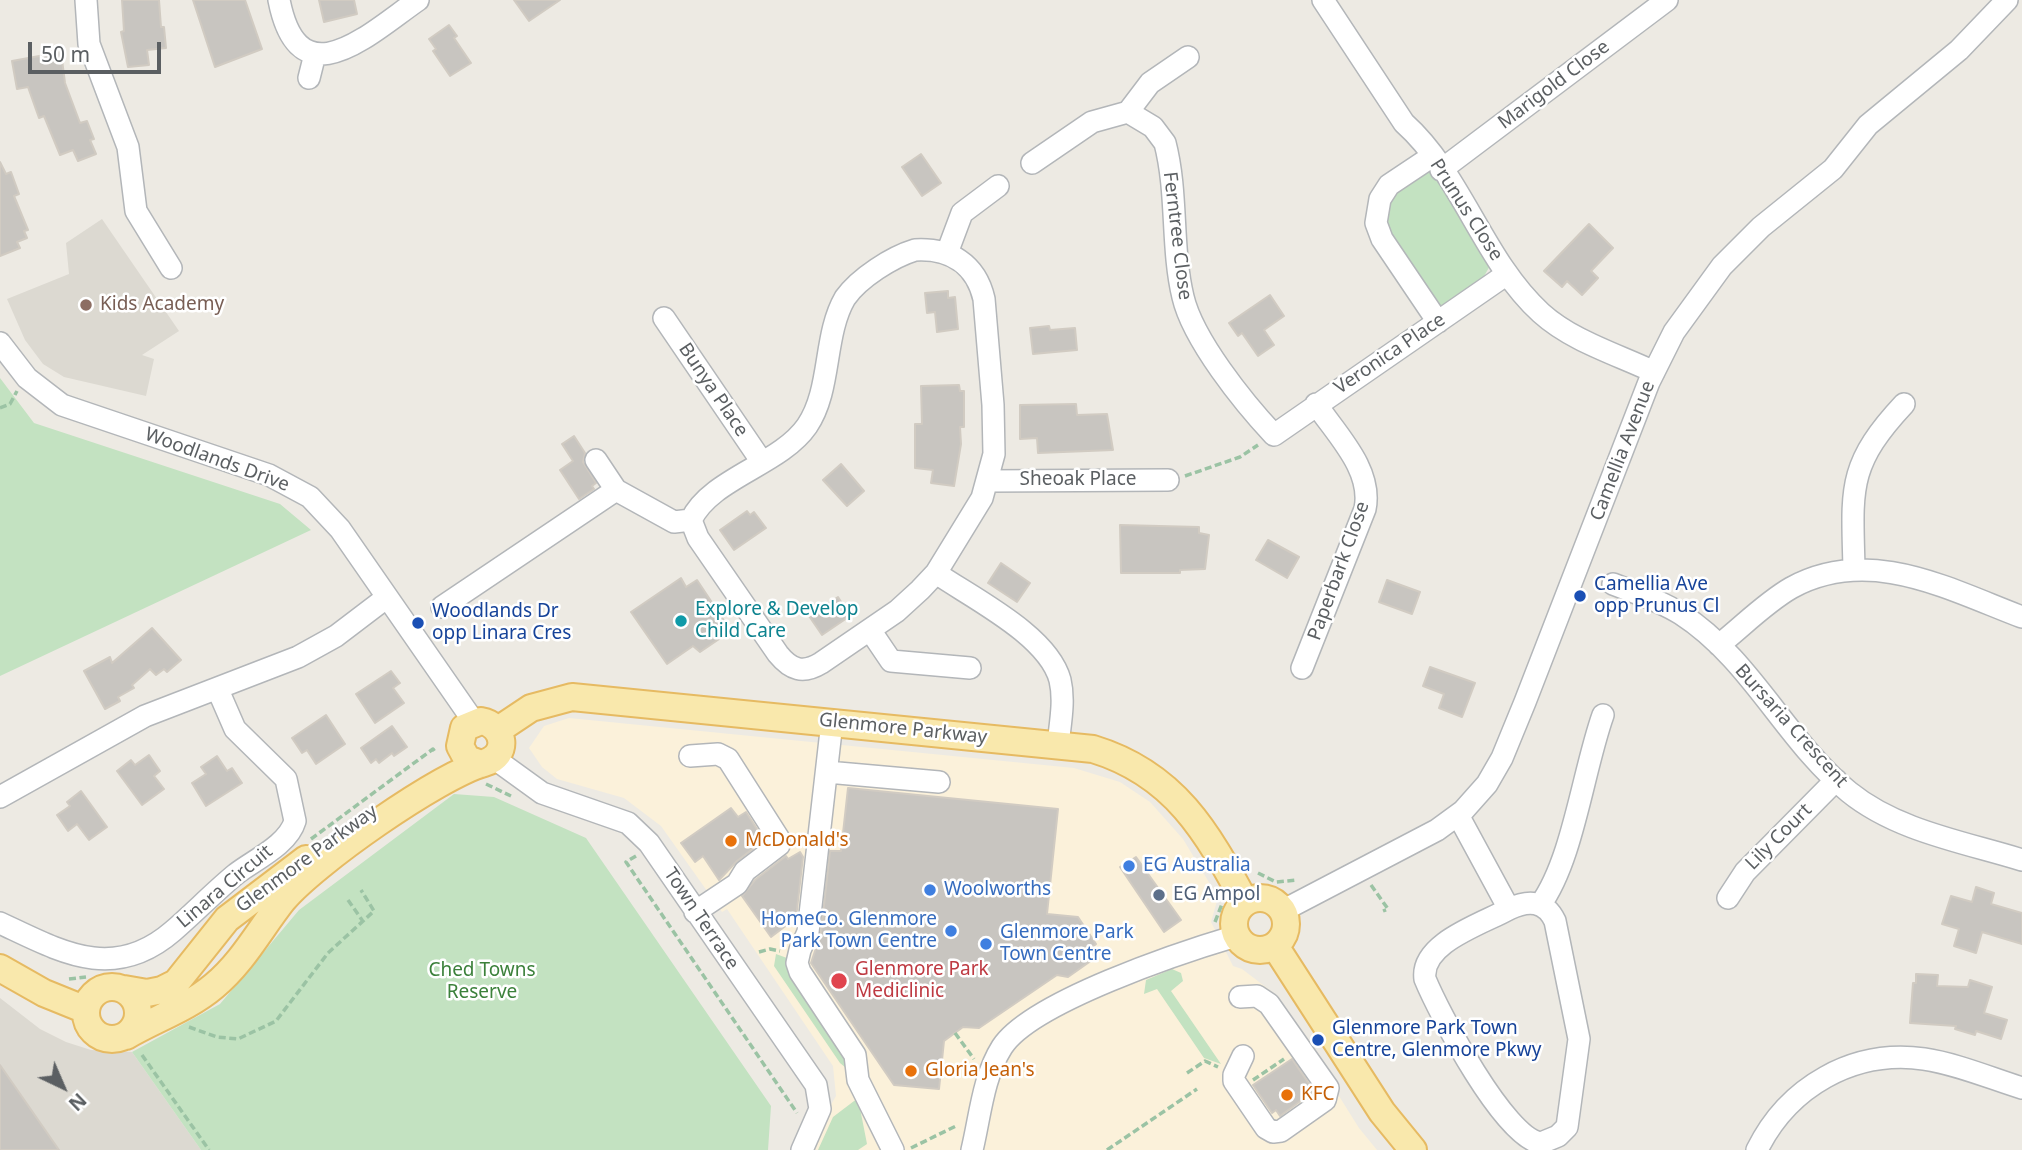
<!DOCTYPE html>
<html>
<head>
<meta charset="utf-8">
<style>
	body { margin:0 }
	#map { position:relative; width:2022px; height:1150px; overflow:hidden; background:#edeae3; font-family:"Noto Sans",sans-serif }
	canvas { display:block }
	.north { position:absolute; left:28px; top:1052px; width:70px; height:70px; -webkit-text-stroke:5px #fff; paint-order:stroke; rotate:136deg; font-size:19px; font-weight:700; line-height:28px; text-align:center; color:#5b5f62 }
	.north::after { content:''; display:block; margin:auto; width:24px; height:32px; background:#5b5f62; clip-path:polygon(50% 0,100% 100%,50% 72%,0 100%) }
	.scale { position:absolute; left:28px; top:42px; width:133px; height:32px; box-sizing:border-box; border:4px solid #5b5f62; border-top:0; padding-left:9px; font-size:21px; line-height:24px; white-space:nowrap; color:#5b5f62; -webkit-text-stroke:5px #fff; paint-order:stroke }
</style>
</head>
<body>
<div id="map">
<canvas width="2022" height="1150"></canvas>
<div class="north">N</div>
<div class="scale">50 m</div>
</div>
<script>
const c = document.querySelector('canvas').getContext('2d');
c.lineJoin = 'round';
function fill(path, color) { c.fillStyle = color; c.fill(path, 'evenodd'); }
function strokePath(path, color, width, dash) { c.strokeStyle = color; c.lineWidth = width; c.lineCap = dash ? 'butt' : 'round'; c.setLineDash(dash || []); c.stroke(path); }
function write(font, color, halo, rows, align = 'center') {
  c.font = font + ' "Noto Sans",sans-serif'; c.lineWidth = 5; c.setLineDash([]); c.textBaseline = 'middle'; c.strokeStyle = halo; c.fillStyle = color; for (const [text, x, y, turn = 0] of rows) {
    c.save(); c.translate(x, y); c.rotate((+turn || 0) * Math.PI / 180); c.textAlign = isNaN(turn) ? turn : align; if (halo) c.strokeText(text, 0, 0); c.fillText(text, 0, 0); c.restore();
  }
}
const commercial = new Path2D(`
	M569,718l505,50 46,14 30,20 33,37 30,50 4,12 -6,21 22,44 9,3 33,25 84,134 18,22h-568l1,-9 26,-45 -3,-30 -106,-157 -5,3 -61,-86 -37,-28 -67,-19 -15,-12 -13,-19 15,-22z`);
const education = new Path2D(`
	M102,219l77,112 -37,24 12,4 -8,37 -82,-19 -21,-13 -18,-24 -18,-41 62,-25 -3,-31z
	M0,998l40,31 26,13 25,8 41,2 69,98h-201z`);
const green = new Path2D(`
	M1429,165l62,99 -8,14 -45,32 -52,-78 1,-34z
	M0,378l34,45 246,81 31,26 -311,146z
	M454,794l40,3 92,41 185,268 -3,44h-567l-69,-98 88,-48 79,-94z
	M776,954l11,4 59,100v10l-6,-5 -66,-97z
	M1172,969l9,4 2,8 -12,10 50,73 -17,-6 -47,-69 -13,5 2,-14z
	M858,1098l9,46 -9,6h-40l15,-33z`);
const building = new Path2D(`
	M122,0h37l2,27h3l2,21 -19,2 2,15 -21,2 -7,-35 3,-1z
	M193,0h52l17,49 -47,18z
	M319,0h35l3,14 -33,8z
	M514,0h46l-31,21z
	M449,25l8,11 -3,2 17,25 -21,13 -17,-25 3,-2 -7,-10z
	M61,52l4,31 15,40 7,-2 7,18 -4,1 6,14 -18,7 -5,-11 -13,5 -16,-39 -5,2 -11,-31 -11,2 -5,-28z
	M921,154l20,29 -19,13 -20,-29z
	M0,162l6,12 5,-2 8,22 -5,2 14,34 -4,1 3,7 -10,4 3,6 -20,8z
	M1589,224l24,24 -22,23 7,7 -16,17 -15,-14 -5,6 -18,-16z
	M948,291v7l7,-1 3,32 -21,3 -2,-20 -8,1 -2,-20z
	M1270,295l14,21 -20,14 10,15 -16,11 -16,-23 -4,3 -9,-13z
	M1049,326l1,4 25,-2 2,22 -44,4 -3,-26z
	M959,385l1,6h4v36h-4l1,17 -7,42 -23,-3 2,-13 -18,-2v-44h7l-1,-38z
	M1076,404l1,11 30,-1 6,36 -75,3 -1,-15 -17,1v-34z
	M574,436l11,17 -2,9 13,21 -4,3 2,3 -15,10 -19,-29 13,-9 -11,-17z
	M841,464l23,27 -17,15 -24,-26z
	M747,511l3,4 4,-3 12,16 -32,22 -14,-20z
	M1120,525l79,2v6l10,2 -4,34 -25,1v3h-59z
	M1268,540l31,17 -12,21 -31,-18z
	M1001,563l29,20 -13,19 -29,-19z
	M681,578l5,9 11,-7 34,51 -31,21 -7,-6 -26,18 -36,-52z
	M1387,580l33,12 -8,22 -33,-12z
	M838,597l12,19 -28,19 -13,-19z
	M152,628l29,32 -14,12 -3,-3 -8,6 -6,-6 -18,16 2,3 -16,9 2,4 -15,8 -21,-38 26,-14 2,6z
	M1430,667l45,16 -13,34 -23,-9 5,-14 -21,-8z
	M391,671l9,12 -7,5 11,15 -29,20 -19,-29z
	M326,715l19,29 -29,20 -9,-14 -5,3 -10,-15z
	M392,726l15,21 -13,9 -2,-3 -13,10 -3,-4 -5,4 -10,-15z
	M149,755l11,16 -6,5 10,13 -22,16 -25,-34 14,-11 4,5z
	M217,756l10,15 5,-3 10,15 -36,23 -14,-23 14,-9 -5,-7z
	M848,788l210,21 -11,105 31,3 18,27 -6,5 5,9 -27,19 -11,-2 -78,53 -16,-1 -19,14 -5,48 -45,-4 -83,-122 10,-30 9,-82h11z
	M81,791l26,36 -18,13 -12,-16 -9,7 -11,-16 13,-9 -3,-4z
	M731,808l7,9 8,-5 18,28 -27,21 -18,19 -16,-24 -8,6 -14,-19z
	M800,852l3,5 -7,61 -25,19 -29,-41 13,-16 31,-24 2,3z
	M1136,857l45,63 -17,12 -44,-65z
	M1976,887l18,6 -3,11 31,9v31l-40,-12 -6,21 -22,-7 5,-17 -17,-5 9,-28 21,6z
	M1916,974l22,1 -1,11 31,1 2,-7 22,7 -8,26 23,7 -6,19 -25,-8 -1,4 -20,-6 1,-3 -46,-3 3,-40h3z
	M1292,1059l22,32 -34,25 -4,-6 -4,3 -19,-28z
	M0,1065l59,85h-59z`);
const path = new Path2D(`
	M0,408l10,-4 7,-13
	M1185,476l55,-19 18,-12
	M486,784l25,12
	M311,839l122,-90 2,3
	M636,856l-10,6 171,251
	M1258,873l18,9 21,-2
	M1371,885l17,24 -5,2
	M348,900l14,20
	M1215,922l7,-18
	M759,952l11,-3 10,2
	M69,979l17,-2
	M189,1027l28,10 21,2 38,-18 52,-68 46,-42 -13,-21
	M955,1033l19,26
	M142,1055l67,95
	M1187,1073l18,-12 13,6
	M1253,1080l31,-21
	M911,1148l47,-23
	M1107,1150l90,-61`);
const minor = new Path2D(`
	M86,0l3,44 39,103 8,64 35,57
	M279,0c20,102 90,34 139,0
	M1323,0l81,123c58,52 79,137 137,190 31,28 75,41 113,59
	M309,78l6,-24
	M1128,112l25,15 12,16c13,50 6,104 18,154 10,43 61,106 91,138l233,-161
	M1431,157l-42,28 -9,14 -4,24 6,16 56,83
	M1032,163l60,-41 36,-10 22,-29 38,-26
	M1441,170l226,-170
	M915,250c35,-2 61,14 69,49l9,106 1,49 -12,44 -46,75 -16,17 -23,21 -76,52c-18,11 -30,7 -43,-9l-80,-116 -7,-18c20,-42 89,-55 116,-94 25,-37 16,-90 38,-128 14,-20 47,-41 70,-48z
	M947,253l15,-40 36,-27
	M664,318l98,144
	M0,343l27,35 35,27 207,70 41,22 30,32 134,193
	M596,460l20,30
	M988,481l180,-1
	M1854,568c-2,-79 -7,-103 50,-164
	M936,573c36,25 112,62 124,107 5,21 0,44 -2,65
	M1613,584c23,9 48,17 68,30 70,45 105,127 168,178 48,39 115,50 173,68
	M442,607l174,-117 58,32 17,-2
	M870,630l21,31 79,7
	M1719,645c24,-19 46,-42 72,-57 78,-43 157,1 231,29
	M1302,668l63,-159c8,-39 -28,-74 -49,-105
	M832,722l-24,210 -8,18 -3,13 3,9 55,83 3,25 35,70
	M690,756l28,-2 10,5 51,80v6l-34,26 -8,13 -42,28
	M495,759l47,34 86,30 21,20 167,242 4,24 -18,41
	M827,772l112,10
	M0,797l145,-81 153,-59 38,-21 50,-38
	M1458,815l51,94c19,-9 36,-9 46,12l24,118 -12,88 -9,9 -17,7c-36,-4 -102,-130 -116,-164 -5,-36 57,-55 84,-70
	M1728,898l17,-26 91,-92
	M1540,905c33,-45 43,-134 63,-190
	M1282,911l155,-81 26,-19 24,-27 15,-26 23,-56 124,-320 25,-50 48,-66 39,-39 72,-58 35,-44 91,-75 48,-50
	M0,923c60,28 113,60 173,8 21,-18 41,-39 63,-57 18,-14 52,-29 59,-53l-9,-42 -51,-50 -17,-39
	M1240,997l17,-1 12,8 59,84 -3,12 -44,31 -8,1 -7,-4 -32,-47v-6l9,-19
	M972,1150c8,-33 11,-73 30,-103 29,-45 180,-95 234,-111
	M1757,1150c31,-63 96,-101 167,-91 33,5 66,19 98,29`);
const major = new Path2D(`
	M498,730l33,-22 41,-11 521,52c82,25 114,83 152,153
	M1234 924a26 26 0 1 1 52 0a26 26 0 1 1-52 0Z
	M1275,946l107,166 31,38
	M0,968l44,25 42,17
	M86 1013a26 26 0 1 1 52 0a26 26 0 1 1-52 0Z
	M124,989l23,4 15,-3 14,-7 51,-64 79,-60
	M126,1036c29,-17 62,-28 88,-50 29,-24 46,-57 69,-86 31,-37 155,-124 201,-137 26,-7 21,-38 -3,-42l-17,7 -4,18 7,13 14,5`);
const markers = [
	[86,305,7,"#8d6e63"],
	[1580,596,7,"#1a4fb4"],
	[681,621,7,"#0f9aa8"],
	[418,623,7,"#1a4fb4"],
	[731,841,7,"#e8710a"],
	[1129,866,7,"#3f7fe0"],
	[930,890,7,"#3f7fe0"],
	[1159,895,7,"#5c6f8a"],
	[951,931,7,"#3f7fe0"],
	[986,944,7,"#3f7fe0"],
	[839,981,9,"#e0444e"],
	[1318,1040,7,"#1a4fb4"],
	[911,1071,7,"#e8710a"],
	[1287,1095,7,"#e8710a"]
];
const streetNames = [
	["Marigold Close",1554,85,-37],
	["Prunus Close",1466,210,57],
	["Ferntree Close",1177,236,83],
	["Veronica Place",1390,354,-34],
	["Bunya Place",713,390,56],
	["Camellia Avenue",1623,451,-69],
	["Woodlands Drive",217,460,20],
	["Sheoak Place",1078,480],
	["Paperbark Close",1339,571,-70],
	["Bursaria Crescent",1791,726,48],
	["Glenmore Parkway",903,729,6],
	["Lily Court",1779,837,-45],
	["Glenmore Parkway",307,859,-36],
	["Linara Circuit",225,887,-40],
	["Town Terrace",701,919,56]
];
const educationNames = [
	["Kids Academy",100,305]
];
const transitNames = [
	["Camellia Ave",1594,585],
	["opp Prunus Cl",1594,607],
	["Woodlands Dr",432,612],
	["opp Linara Cres",432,634],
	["Glenmore Park Town",1332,1029],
	["Centre, Glenmore Pkwy",1332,1051]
];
const cultureNames = [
	["Explore & Develop",695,610],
	["Child Care",695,632]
];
const foodNames = [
	["McDonald's",745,841],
	["Gloria Jean's",925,1071],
	["KFC",1301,1095]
];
const shopNames = [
	["EG Australia",1143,866],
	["Woolworths",944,890],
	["HomeCo. Glenmore",937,920,"right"],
	["Park Town Centre",937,942,"right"],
	["Glenmore Park",1000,933],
	["Town Centre",1000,955]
];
const serviceNames = [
	["EG Ampol",1173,895]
];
const healthNames = [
	["Glenmore Park",855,970],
	["Mediclinic",855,992]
];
const parkNames = [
	["Ched Towns",482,971],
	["Reserve",482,993]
];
fill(commercial, '#fbf1da');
fill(education, '#dcd9d1');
fill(green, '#c3e2c1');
fill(building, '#c8c5c0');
strokePath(building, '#d1cbc2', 2);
strokePath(minor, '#b3b6b9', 24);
strokePath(major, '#e6ba62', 30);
strokePath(path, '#9bc3a4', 3.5, [7, 3.5]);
strokePath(minor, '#fff', 21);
strokePath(major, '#f9e8ac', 26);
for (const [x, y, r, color] of markers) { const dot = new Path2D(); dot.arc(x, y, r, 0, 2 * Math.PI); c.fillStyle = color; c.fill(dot); strokePath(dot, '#fff', 2.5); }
write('19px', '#5b5f62', '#fff', streetNames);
write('19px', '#785e54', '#fff', educationNames, 'left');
write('19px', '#164399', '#fff', transitNames, 'left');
write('19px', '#0d838f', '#fff', cultureNames, 'left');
write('19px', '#c56008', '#fff', foodNames, 'left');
write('19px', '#366cbe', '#fff', shopNames, 'left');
write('19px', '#4e5e75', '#fff', serviceNames, 'left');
write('19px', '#be3a42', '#fff', healthNames, 'left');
write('19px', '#3c813b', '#fff', parkNames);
</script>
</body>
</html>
